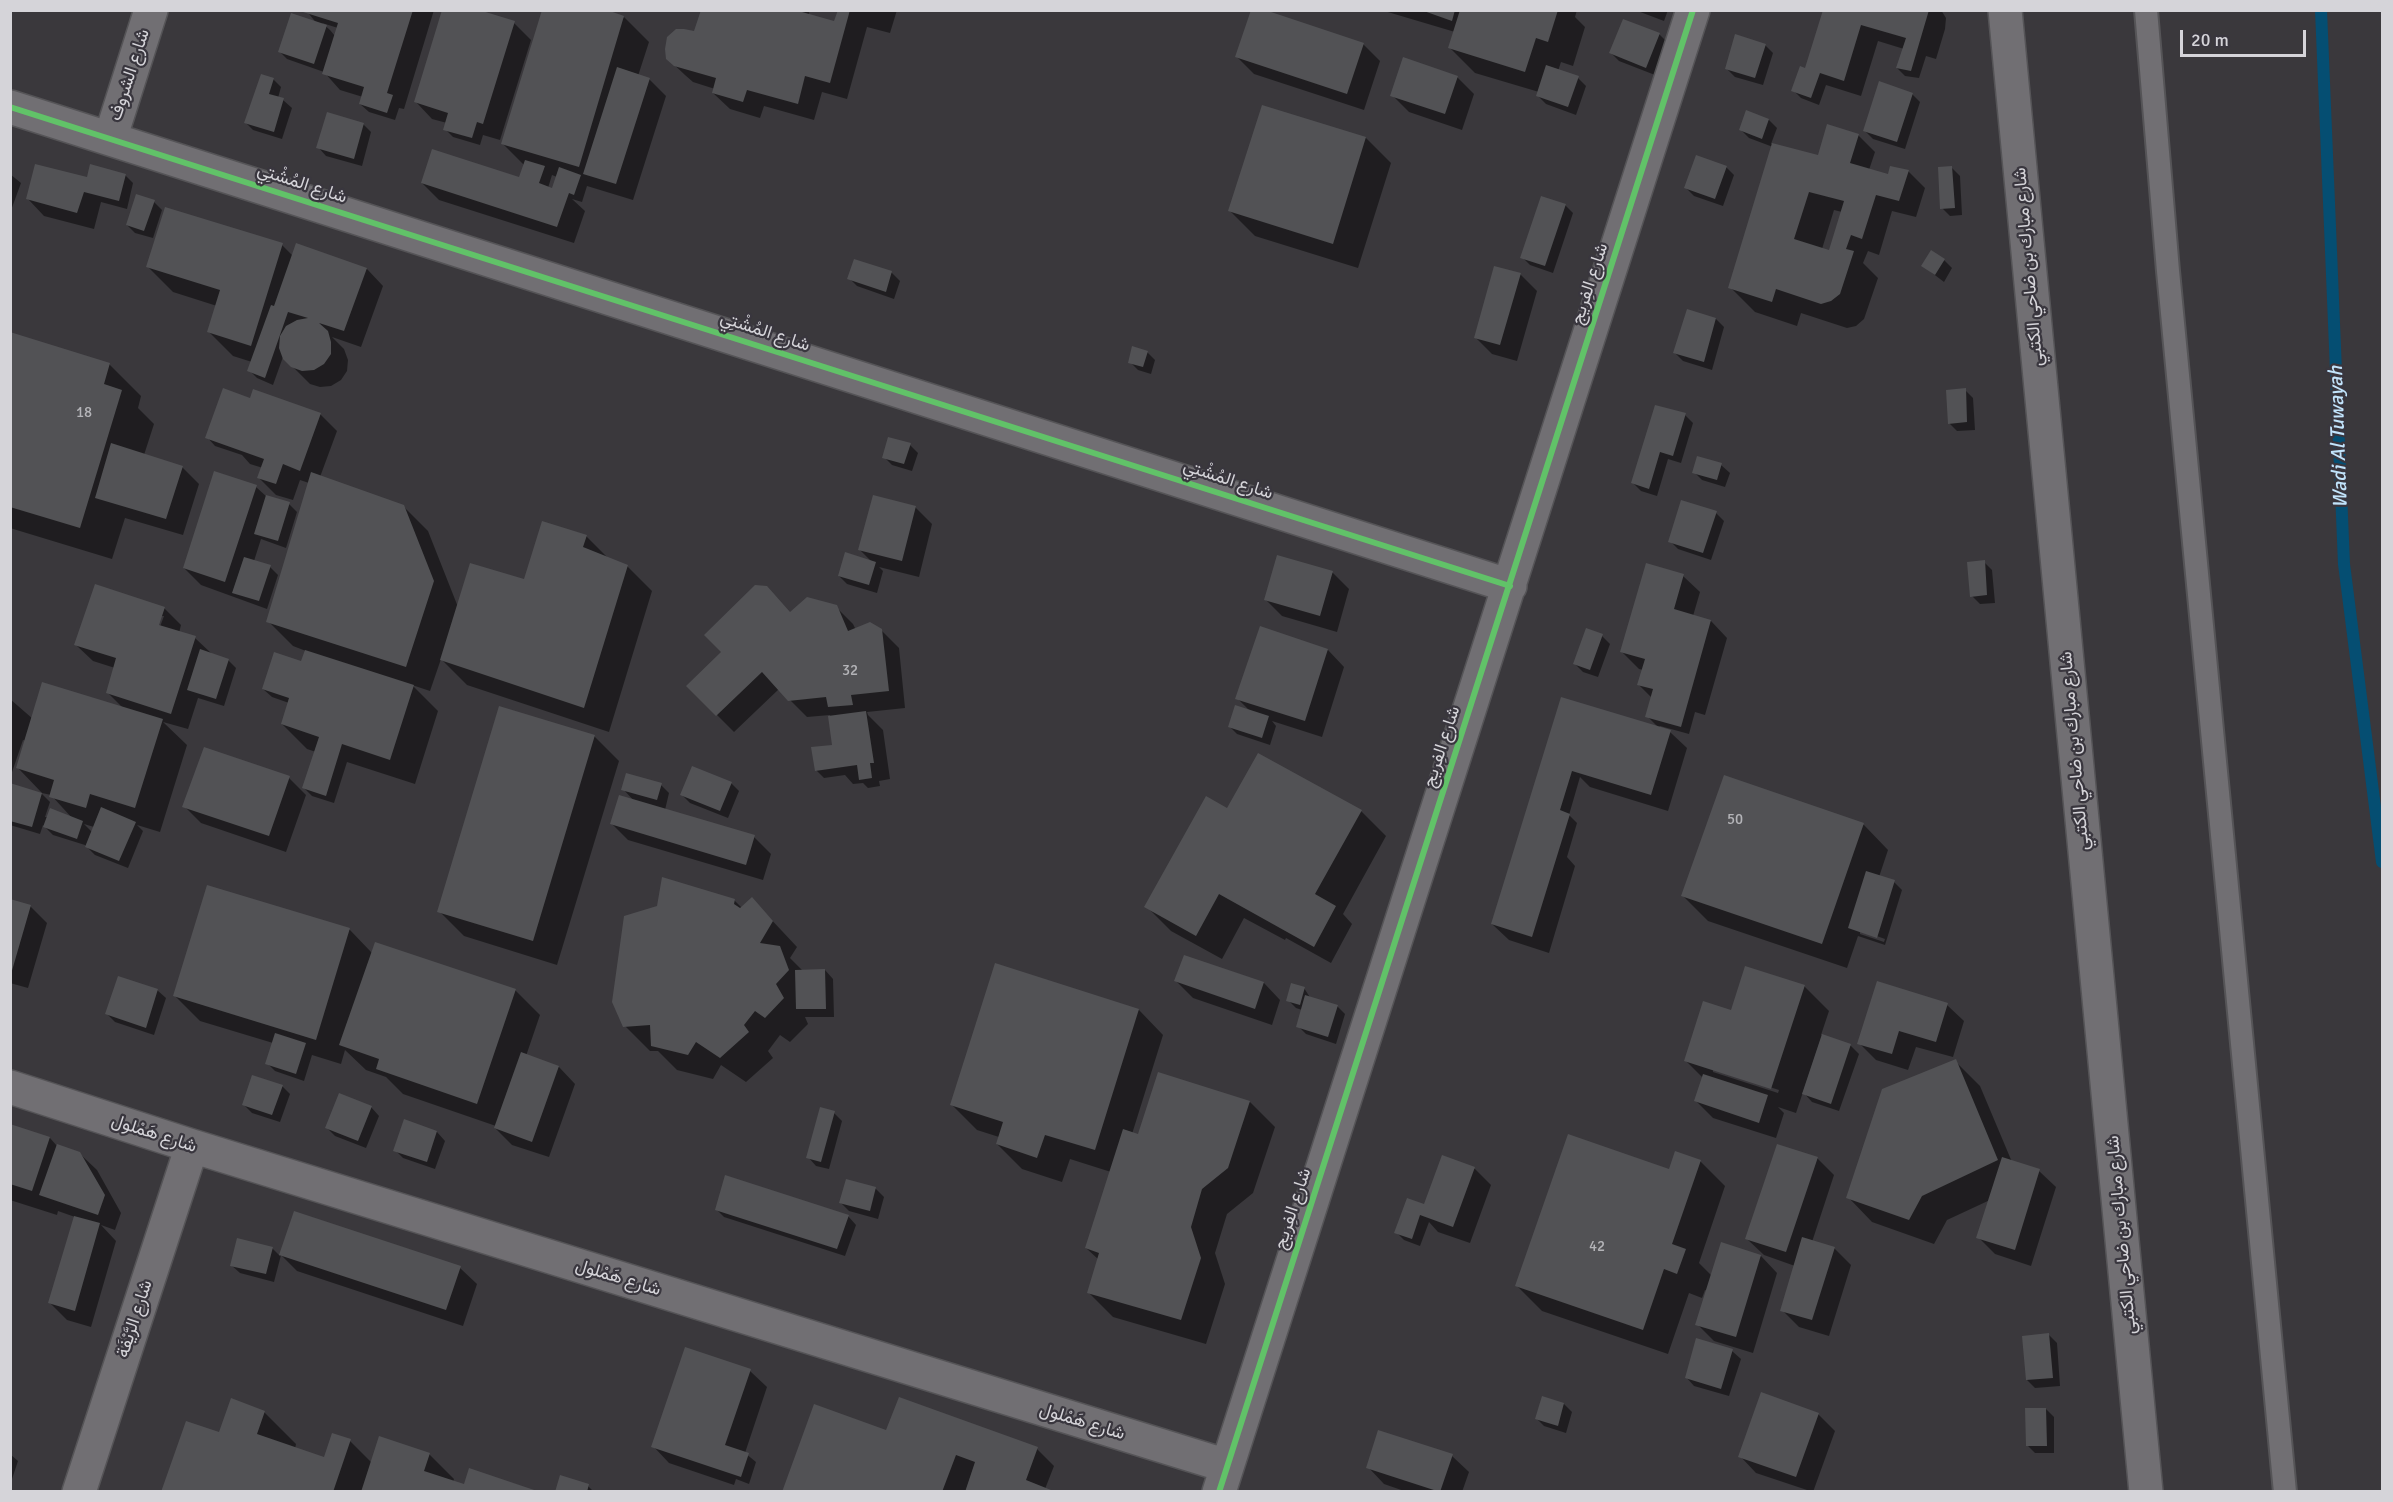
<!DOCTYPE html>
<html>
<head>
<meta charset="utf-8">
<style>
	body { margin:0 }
	#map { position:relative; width:2393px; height:1502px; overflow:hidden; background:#3a383c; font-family:Signika,sans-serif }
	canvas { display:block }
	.frame { position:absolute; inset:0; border:12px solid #d5d4d9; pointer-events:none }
	.scale { position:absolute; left:2180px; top:30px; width:126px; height:27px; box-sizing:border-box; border:3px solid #d5d4d9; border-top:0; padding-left:8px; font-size:18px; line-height:21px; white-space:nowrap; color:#d5d4d9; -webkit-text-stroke:4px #39363e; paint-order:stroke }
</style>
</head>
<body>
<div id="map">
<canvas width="2393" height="1502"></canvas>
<div class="frame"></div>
<div class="scale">20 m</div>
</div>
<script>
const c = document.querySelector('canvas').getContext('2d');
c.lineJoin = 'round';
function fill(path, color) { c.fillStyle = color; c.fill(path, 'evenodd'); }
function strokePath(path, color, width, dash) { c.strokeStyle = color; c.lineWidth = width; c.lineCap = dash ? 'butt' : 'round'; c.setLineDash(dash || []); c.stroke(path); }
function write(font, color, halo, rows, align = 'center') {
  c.font = font + ' Signika,Vazirmatn,sans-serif'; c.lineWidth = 4.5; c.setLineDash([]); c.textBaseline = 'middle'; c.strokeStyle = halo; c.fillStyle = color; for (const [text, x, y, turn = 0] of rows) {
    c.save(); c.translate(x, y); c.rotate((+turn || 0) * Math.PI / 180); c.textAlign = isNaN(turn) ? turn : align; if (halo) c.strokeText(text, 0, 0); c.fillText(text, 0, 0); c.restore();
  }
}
const shadow = new Path2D(`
	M306,10h128l-30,99 -5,-1 -4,12 -26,-8 -9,-8 3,-7 -23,-7 -16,-18 -37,-13 -8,-8 38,-27zM322,23l16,5 -3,8 -5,-6z
	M702,10h108l-2,6 27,7 4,-12 -3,-1h61l-7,23 -23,-6 -20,72 -25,-7 -8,28 -50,-14 -4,12 -30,-9 -17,-16 2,-4 -22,-7 -8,-7 -18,-17 28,-25z
	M1381,10h196l-2,7 10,10 -12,39 -12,-4 -3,9 20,7 8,8 -10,29 -30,-11 -8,-8 1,-4 -64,-19 -25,-25 5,-16z
	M1635,10h33l-4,11z
	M1824,10h117l5,8 -1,11 -9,30 -10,-3 -7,22 -14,-2 -8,-8 7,-19 -26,-8 -17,55 -35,-11 -7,20 -18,-7 -8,-8 18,-18z
	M624,17l25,25 -11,34 11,3 17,17 -33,104 -46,-14 -5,16 -10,-3 13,12 -11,32 -135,-43 -17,-17 98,-4 4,-14 -22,-22zM552,175l5,2 1,14 -10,-3z
	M514,23l17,17 -31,100 -17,-5 -3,10 -27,-8 -8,-8 2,-6 -15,-4 -16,-17z
	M1659,34l8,8 -12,33 -36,-14 -8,-8z
	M1363,44l17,17 -16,49 -110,-36 -17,-17z
	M1765,45l8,8 -10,32 -28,-8 -9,-9z
	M1457,77l17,17 -12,36 -53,-18 -17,-17z
	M273,79l8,8 -3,11 5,2 9,8 -10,31 -29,-9 -8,-8z
	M1912,94l8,8 -15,47 -32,-10 -8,-8z
	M1263,107l103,31 25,25 -33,105 -103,-32 -25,-25z
	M1747,112l22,8 8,8 -6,16 46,12 41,-21 17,17 -6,18 20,6 19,-5 17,17 -9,29 -24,-6 -13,44 -11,-4 -5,12 15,15 -14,41 -8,7 -9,2 -46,-15 -4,13 -42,-14 -25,-25 43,-140 -24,-9 -8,-8zM1834,210l8,2 -12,40 -8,-3z
	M363,124l8,8 -9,34 -36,-10 -8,-9z
	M1726,167l8,8 -11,31 -29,-10 -8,-8z
	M1952,168l8,8 2,39 -12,1 -8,-8z
	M10,174l11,9 -11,30z
	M125,175l8,8 -6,26 -26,-7 -7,27 -50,-13 -16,-17 58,-21z
	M154,202l8,8 -9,28 -18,-5 -8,-8z
	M1565,205l8,8 -20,60 -23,-8 -8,-8z
	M282,245l11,11 74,13 16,17 -22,61 -29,-10 12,12 4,11 -1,11 -6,9 -10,6 -11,1 -10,-3 -27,-27 -10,28 -16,-7 -8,-8 3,-8 -19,-6 -25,-25 9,-25 -44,-14 -25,-25z
	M1944,260l8,8 -8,14 -21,-16z
	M855,261l37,12 8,8 -6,18 -37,-13 -8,-8z
	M1520,274l17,17 -20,70 -25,-7 -17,-17z
	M1688,311l28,8 8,8 -12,43 -29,-9 -8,-8z
	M10,334l99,30 32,32 -3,12 16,16 -10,31 38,12 17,17 -16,51 -58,-17 -13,41 -102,-31z
	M1147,352l8,8 -4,14 -13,-4 -8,-8z
	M1965,390l8,8 2,32 -18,1 -8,-8z
	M250,400l70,14 17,17 -17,46 83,29 25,25 30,76 67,-26 61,-45 23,23 18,7 25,25 -43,141 -142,-47 -26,-26 -11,32 -18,-6 26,26 -23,73 -68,-22 -13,41 -22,-7 -8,-8 12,-36 -9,-3 -25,-25 7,-21 -17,-6 -9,-8 39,-27 4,-11 -13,-5 -25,-25 41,-138 -9,-3 -7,20 -17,-5 -17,-17 4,-10 -13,-4 -8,-9 -27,-9 -8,-9z
	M1685,415l8,8 -12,40 -13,-4 -11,37 -16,-5 -8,-8z
	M910,445l8,8 -6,18 -20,-6 -8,-8z
	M1721,465l9,8 -5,14 -23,-7 -8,-8z
	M256,487l11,10 22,7 8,8 -11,36 -25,-9 -7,22 16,6 8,8 -11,34 -66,-24 -17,-17z
	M915,507l17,17 -13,53 -40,-10 4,4 -6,22 -30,-9 -8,-8 33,-14 -12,-12z
	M1716,513l8,8 -13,39 -33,-11 -8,-8z
	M1278,557l55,16 16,16 -12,43 -55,-16 -17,-17z
	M1984,562l8,8 3,33 -15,1 -8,-8z
	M1683,576l17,16 -7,24 18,5 16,17 -22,77 -10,-3 -6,22 -29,-8 -1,2 -12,-12 5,-18 -13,-13 4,-15 -4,-1 -17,-17z
	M836,607l17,17 3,6h25l18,18 6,60 -38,4 1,3 15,15 7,49 -11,2 1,5 -12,2 -5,-5 -10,1 -8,-9 -21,3 -8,-8 18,-21 -4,-34 -23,2 -28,-28 -45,43 -46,-46 103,-73z
	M164,608l17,17 -2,8 16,5 17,16 16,6 8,8 -12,38 -26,-8 -10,31 -25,-7 24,23 -27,87 -23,-7 6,6 -15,37 -33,-13 -10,-10 -32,-10 -10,-10 -3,9 -30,-9v-40l32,9 8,8 -5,15 27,1 -21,-23 -9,-2 -24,-25 8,-27 -3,-1 -13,38v-79l23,20 91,-10 -17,-17 8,-24 -22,-7 -17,-16zM160,616h4l-6,16 -3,-1zM84,824l10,3 -2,5z
	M1587,630l15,6 8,8 -12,33 -15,-5 -8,-8z
	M1328,650l16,17 -22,70 -50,-16 4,5 -6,19 -33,-11 -8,-8 21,-15 -13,-13z
	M1670,732l17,16 -19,63 -78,-24 -10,-10 -11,38 8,8 -10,34 8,9 -26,87 -40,-13 -17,-16 56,-176z
	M594,736l25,25 -62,204 -93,-29 -25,-25z
	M1725,777l139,48 24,25 -9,27 15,5 8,8 -17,55 -27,-9 -11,32 -139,-47 -25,-25zM1860,930l25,9 -1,3 -24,-8z
	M289,778l17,17 -20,57 -85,-29 -17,-17z
	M731,783l8,8 -11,27 -38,-15 -8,-8z
	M661,785l8,8 -4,17 89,27 17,17 -8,26 -135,-40 -17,-17 23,-22 -11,-12z
	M1227,810l134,1 25,25 -43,78 9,10 -21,39 -45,-25 -1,2 -41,-22 -22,41 -51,-28 -25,-25z
	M208,887l142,43 22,23 143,37 25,25 -14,41 33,11 16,17 -26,73 -37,-12 -17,-17 1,-2 -93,-32 -17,-17 -20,-7 -21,-20 -4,14 -29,-9 -8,26 -29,-10 -8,-8 6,-20 -73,-22 -25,-25z
	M752,899l45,48 -7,11 13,13 22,-1 8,9 1,38h-29l3,7 -18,18 -10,-7 -12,16 5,7 -27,24 -25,-17 -8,14 -36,-9 -19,-19h-8l-25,-25 109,-126 8,8z
	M10,900l20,6 17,17 -19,65 -18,-5z
	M1176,981l88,2 16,17 -8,25 -79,-27z
	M1804,986l25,25 -8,24 30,11 8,8 -20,57 -27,-9 -9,-10 -7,21 -18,-6 6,6 -8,25 -63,-20 -17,-17 7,-23 -17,-17 46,-49zM1713,1069l66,21 -1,3 -65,-21z
	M1304,988l7,11 26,7 8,8 -9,30 -30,-10 -8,-8 4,-16 -6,-2 -8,-8z
	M157,990l9,8 -12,37 -39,-13 -8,-8z
	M1947,1005l17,16 -11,36 -37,-10 -8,23 -32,-10 -17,-17z
	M1139,1010l24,25 -31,99 7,2 111,-34 25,25 -22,66 -26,21 -12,39 10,31 -19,60 -93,-27 -25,-25 11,-32 -13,-12 25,-76 -41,-13 -8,23 -40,-13 -25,-25 2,-7 -22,-7 -25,-25z
	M1955,1061l25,25 32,76 27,9 17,16 -25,79 -36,-12 -17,-17 12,-37 -43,20 -13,24 -62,-22 -24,-25z
	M282,1086l8,8 -10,28 -28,-9 -8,-8z
	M371,1107l8,9 -13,32 -31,-12 -8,-8z
	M834,1113l8,8 -13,48 -13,-3 -8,-9z
	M404,1121l33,11 8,9 -10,28 -32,-11 -8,-8z
	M10,1126l40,12 7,8 22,7 18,17 24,43 -6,17 -14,-5 15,16 -25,86 -24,-7 -17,-17 25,-86 -17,-6 -1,4 -47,-15z
	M1443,1157l32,12 16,16 -21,58 -32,-11 -9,-10 -9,24 -16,-6 -8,-8 29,-26z
	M1817,1158l17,17 -22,67 22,6 17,17 -22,71 -30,-9 -17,-17 13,-44 -31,-11 -17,-16z
	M1700,1161l25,25 -26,77 13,13 49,-20 16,17 -24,80 -39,-12 -17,-17 10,-33 -2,-1 -3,8 -13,-5 -21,61 -126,-43 -25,-25 152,-115z
	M847,1181l29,8 8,8 -6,22 -29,-8 -8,-8z
	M716,1209l132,7 8,9 -11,31 -121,-39z
	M295,1213l165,55 17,16 -14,42 -166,-55 -16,-16 -7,27 -34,-9 -9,-8 41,-17 8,8z
	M2049,1335l8,8 3,43 -25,2 -8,-8z
	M1732,1351l9,8 -12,37 -35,-10 -8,-9z
	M750,1371l17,16 -22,66 11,9 -7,22 -13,-5 -2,6 -65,-22 -16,-17z
	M1564,1404l8,8 -6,21 -22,-7 -8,-8z
	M2046,1409l8,8v36h-19l-8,-8z
	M264,1412l32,32 -1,5 29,10 26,-18 22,22 57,-9 25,25 -1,3 12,4 72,6h-374l57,-58z
	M1818,1414l17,17 -22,61 -57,-19 -16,-17z
	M887,1432l150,17 17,17 -9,23 7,3h-268z
	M10,1454l8,7 -8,24z
	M1452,1456l17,16 -7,20h-55l-23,-8 -16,-17z
	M588,1486l6,6h-38z`);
const stream = new Path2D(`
	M2321,10l23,554 38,298`);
const building = new Path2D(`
	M304,10h109l-26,83 6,2 -6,18 -28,-9 5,-17 -42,-13 16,-51 -35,-11z
	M442,10h37l36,11 -32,103 -6,-2 -5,16 -29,-8 5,-17 -34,-11z
	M542,10h65l17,6 -45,151 -78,-23z
	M701,10h94l39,11 4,-11h12l-20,73 -25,-7 -7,28 -51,-14 -4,12 -31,-9 4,-15 -42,-12 -8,-7 -1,-10 2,-12 9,-8h8l10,2z
	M1251,10h14l99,33 -17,51 -112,-37z
	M1421,10h34l-3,11z
	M1460,10h98l-10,32 -12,-4 -11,34 -77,-24z
	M1823,10h106l-18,61 -15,-3 10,-30 -45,-13 -17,56 -24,-8 -9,25 -20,-7 9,-25 5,2z
	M291,13l36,12 -13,39 -36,-12z
	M1623,19l37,14 -14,35 -37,-15z
	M1735,34l31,10 -11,34 -30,-9z
	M1403,57l55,19 -13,38 -55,-18z
	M1546,65l33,11 -11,31 -32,-11z
	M617,67l33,11 -34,106 -33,-10z
	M261,74l13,4 -5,16 15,4 -10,34 -30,-9z
	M1879,81l34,12 -16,49 -34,-11z
	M1262,105l104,32 -33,107 -105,-33z
	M1746,110l23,9 -7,20 -23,-9z
	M327,112l37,11 -10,36 -38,-11z
	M1827,124l32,10 -9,29 38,11 2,-8 19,4 -10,31 -23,-6 -14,44 -11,-4 -5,14 8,2 -14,43 -9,7 -10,3 -45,-15 -4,13 -44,-14 44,-145 46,12zM1809,192l35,9 -15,49 -35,-11z
	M432,149l87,28 6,-17 20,6 -6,17 13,5 7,-21 22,8 -7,20 -5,-2 -12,34 -136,-44z
	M1696,155l31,11 -12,33 -31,-11z
	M35,164l52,13 3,-13 36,10 -7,27 -35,-9 -7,21 -51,-14z
	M1952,166l3,42 -15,1 -2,-42z
	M136,194l19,6 -11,31 -18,-6z
	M1541,196l25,8 -21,62 -25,-8z
	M165,207l118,36 -32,103 -44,-14 13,-42 -74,-23z
	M296,243l71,25 -23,63 -25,-8 9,8 3,11v12l-7,10 -10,6 -12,1 -11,-4 -8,-8 -4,-11 1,-12 6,-10 11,-6 11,-2 -20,-6 -23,66 -18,-7 24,-66 3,1z
	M1931,250l14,9 -10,16 -14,-9z
	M854,259l38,12 -6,21 -39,-13z
	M1494,266l27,7 -21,72 -26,-7z
	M1687,309l29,9 -12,44 -31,-9z
	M10,332l100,31 -6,21 18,6 -42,138 -70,-21z
	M1132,346l16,5 -5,16 -15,-4z
	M223,388l27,10 3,-9 68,24 -21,58 -17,-7 -7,20 -19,-6 7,-19 -59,-21z
	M1966,388l1,34 -19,2 -2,-34z
	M1655,405l31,8 -13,43 -13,-4 -11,37 -18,-6z
	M888,437l23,6 -7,21 -22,-6z
	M111,443l72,23 -17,53 -71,-21z
	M1697,456l25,7 -5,17 -25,-7z
	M214,471l43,14 -32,97 -42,-14z
	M311,472l93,33 30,76 -28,86 -140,-45z
	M266,495l24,7 -12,39 -24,-7z
	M873,495l43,11 -14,55 -44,-11z
	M1681,500l36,11 -14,42 -35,-11z
	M542,521l45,14 -4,12 45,18 -44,143 -144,-48 30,-97 54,16z
	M845,552l31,10 -7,23 -31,-9z
	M1277,555l56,16 -13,45 -56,-16z
	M244,557l27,8 -12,36 -27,-8z
	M1985,560l2,35 -17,2 -3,-35z
	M1646,563l38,11 -10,35 37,11 -30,107 -36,-10 8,-28 -16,-4 8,-26 -25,-7z
	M95,584l70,23 -6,18 37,11 -25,78 -65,-21 10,-35 -42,-13z
	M755,585l12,1 23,26 17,-15 30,8 11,26 22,-9 12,7 7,62 -38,4 2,10 -25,2 -2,-10 -38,4 -26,-29 -46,44 -30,-30 35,-34 -17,-17z
	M1260,626l68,23 -23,72 -70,-22z
	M1586,628l17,6 -13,36 -17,-6z
	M200,649l29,10 -13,40 -29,-9z
	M305,650l109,35 -24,75 -48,-16 -16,52 -24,-8 17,-51 -38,-13 8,-26 -27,-9 12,-37 27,9z
	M42,682l121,37 -28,89 -45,-14 -4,14 -37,-11 5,-17 -38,-12z
	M1561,697l110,33 -20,65 -79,-24 -12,39 10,4 -38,123 -41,-13z
	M1235,705l34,11 -7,22 -34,-11z
	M499,706l96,29 -62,206 -96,-29z
	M866,711l8,52h-4l2,15 -13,2 -2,-15 -42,6 -4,-24 21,-2 -4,-29z
	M204,747l86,29 -21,60 -87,-29z
	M1258,753l104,57 -47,84 21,12 -22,41 -95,-53 -23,42 -52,-29 62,-111 21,12z
	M692,766l40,16 -12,29 -40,-16z
	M626,773l36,10 -5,17 -36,-10z
	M1724,775l140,48 -42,121 -141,-48z
	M10,783l32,10 -10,34 -22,-6z
	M619,795l136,40 -9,30 -136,-41z
	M101,807l35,15 -17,39 -34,-14z
	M50,808l33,13 -6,18 -34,-12z
	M1866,871l29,9 -18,58 -29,-10z
	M662,877l73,22 -1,5 6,4 12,-11 21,24 -13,22 20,3 9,24 -13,14 8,14 -19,20 -10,-7 -11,14 5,7 -29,26 -24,-16 -8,13 -37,-9 -1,-21 -27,2 -11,-25 12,-86 33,-10z
	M207,885l143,43 -34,112 -143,-44z
	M10,899l21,6 -20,69h-1z
	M375,942l141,47 -39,115 -101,-35 3,-10 -40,-14z
	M1184,955l80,27 -9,27 -81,-28z
	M995,963l144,46 -44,141 -50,-15 -8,23 -41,-14 7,-22 -53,-17z
	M1745,966l60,19 -34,104 -87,-28 19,-60 28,9z
	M825,969l1,40h-30l-1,-39z
	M118,976l40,13 -12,39 -41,-14z
	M1877,981l71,22 -12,39 -37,-11 -7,23 -35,-10z
	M1291,983l14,4 -5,18 -14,-4z
	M1305,995l33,10 -10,32 -32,-10z
	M275,1033l31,10 -10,31 -31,-10z
	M1822,1034l29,10 -20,60 -29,-10z
	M521,1052l38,14 -27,76 -38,-14z
	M1956,1059l42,101 -76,36 -13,24 -63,-22 36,-109z
	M1158,1072l92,29 -22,67 -26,21 -11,38 10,31 -20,62 -94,-27 12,-40 -14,-5 38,-119 15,5z
	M1703,1074l65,21 -9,28 -65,-22z
	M252,1075l31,10 -11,30 -30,-10z
	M339,1093l33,13 -14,35 -33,-13z
	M820,1107l15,4 -14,51 -15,-4z
	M404,1119l33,12 -10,31 -34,-11z
	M10,1124l40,13 -18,54 -22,-7z
	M1568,1134l101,35 6,-18 26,9 -29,84 14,5 -9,25 -13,-5 -21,61 -128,-44z
	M57,1144l23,8 25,43 -7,20 -59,-20z
	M1777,1144l41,13 -32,95 -41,-13z
	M1442,1155l33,12 -22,60 -33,-12 -8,24 -18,-6 13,-35 17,6z
	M2002,1157l38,12 -25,81 -39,-12z
	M725,1175l124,40 -12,34 -122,-39z
	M846,1179l30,8 -6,24 -31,-8z
	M294,1211l167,55 -15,44 -167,-55z
	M74,1216l26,7 -25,88 -27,-8z
	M1802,1237l33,10 -23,73 -32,-9z
	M237,1238l36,9 -7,27 -36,-8z
	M1721,1242l40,13 -25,82 -41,-12z
	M2049,1333l4,45 -27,2 -4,-44z
	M1696,1338l37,11 -12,40 -36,-11z
	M685,1347l66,22 -26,76 24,8 -8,24 -90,-30z
	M1761,1392l58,21 -23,64 -58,-20z
	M1542,1396l22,7 -6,23 -23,-7z
	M899,1397l139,50 -12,33 30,12h-91l10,-30 -19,-7 -14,37h-160l32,-88 72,26z
	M231,1398l34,13 -8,23 67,23 8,-24 19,6 -18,53h-172l25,-71 33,11z
	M2025,1408h21l1,38h-21z
	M1378,1430l75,24 -13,38 -74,-24z
	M379,1436l51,17 -6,18 40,13 5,-16 71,24h-179z
	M560,1475l29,9 -2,8h-32z`);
const lane = new Path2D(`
	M2146,10l22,261 117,1221`);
const street = new Path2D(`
	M2005,10l141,1482
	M10,107l1500,479
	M110,139l41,-129
	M10,1087l182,59 1035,320
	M79,1492l113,-346
	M1219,1492l474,-1482`);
const cycleway = new Path2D(`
	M10,107l1500,479
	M1219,1492l474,-1482`);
const numberNames = [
	["18",84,413],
	["32",850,671],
	["50",1735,820],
	["42",1597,1247]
];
const streetNames = [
	["شارع الشروف",130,75,-72],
	["شارع المُشْتِي",302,184,18],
	["شارع مبارك بن ضاحي الكتبي",2029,267,-95],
	["شارع الفِريج",1590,284,-72],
	["شارع المُشْتِي",765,332,18],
	["شارع المُشْتِي",1228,480,18],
	["شارع الفِريج",1442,747,-72],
	["شارع مبارك بن ضاحي الكتبي",2075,751,-95],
	["شارع هَمْلول",154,1134,18],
	["شارع الفِريج",1293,1209,-72],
	["شارع مبارك بن ضاحي الكتبي",2122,1235,-95],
	["شارع هَمْلول",618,1278,17],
	["شارع الرَّيْفَة",135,1319,-72],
	["شارع هَمْلول",1082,1422,17]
];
const waterNames = [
	["Wadi Al Tuwayah",2339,437,-92]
];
fill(shadow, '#0007');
strokePath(stream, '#054e72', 12);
fill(building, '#525255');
strokePath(lane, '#555457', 26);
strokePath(street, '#555457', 36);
strokePath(lane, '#716f73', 22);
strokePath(street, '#716f73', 33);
strokePath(cycleway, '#61c268', 6);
write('15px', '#b4b4b8', null, numberNames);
write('18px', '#d5d4d9', '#39363e', streetNames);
write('italic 20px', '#c2e4fc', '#39363e', waterNames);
</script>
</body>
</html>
